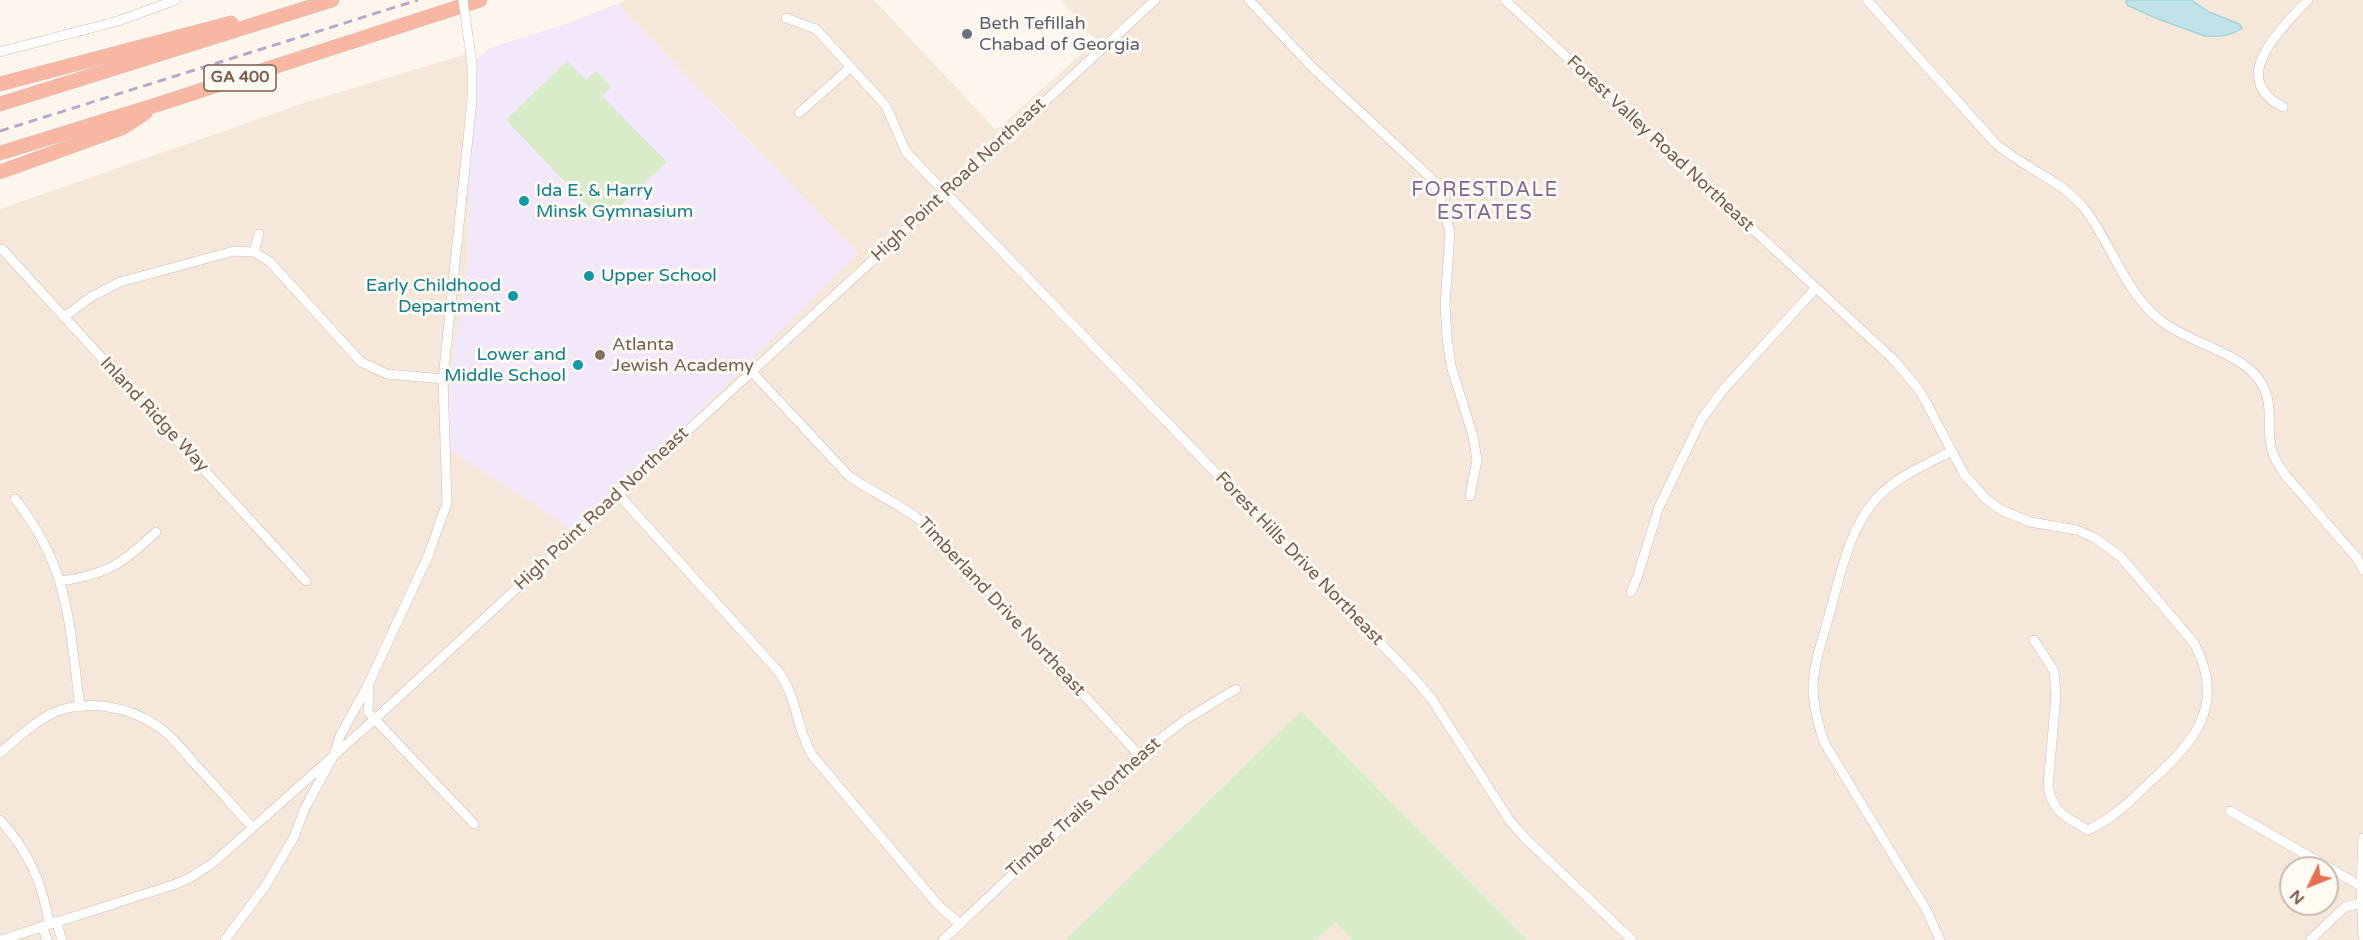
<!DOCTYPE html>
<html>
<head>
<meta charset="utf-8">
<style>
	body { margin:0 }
	#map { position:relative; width:2363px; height:940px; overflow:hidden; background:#fdf6ec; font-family:"Varela Round",sans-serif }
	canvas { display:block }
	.north { position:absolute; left:2279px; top:856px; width:60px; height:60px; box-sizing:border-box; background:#fffaf3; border:2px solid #cabbb1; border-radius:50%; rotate:227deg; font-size:16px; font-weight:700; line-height:24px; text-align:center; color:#7a5c4d }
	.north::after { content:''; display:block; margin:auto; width:21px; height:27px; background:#e76f51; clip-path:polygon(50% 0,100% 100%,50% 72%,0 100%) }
</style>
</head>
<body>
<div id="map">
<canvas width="2363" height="940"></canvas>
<div class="north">N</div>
</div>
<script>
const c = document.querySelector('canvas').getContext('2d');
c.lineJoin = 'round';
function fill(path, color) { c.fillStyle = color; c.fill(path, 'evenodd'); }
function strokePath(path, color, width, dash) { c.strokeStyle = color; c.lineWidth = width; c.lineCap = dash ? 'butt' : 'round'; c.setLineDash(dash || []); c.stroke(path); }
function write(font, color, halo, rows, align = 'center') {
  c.font = font + ' "Varela Round",sans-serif'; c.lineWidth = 6; c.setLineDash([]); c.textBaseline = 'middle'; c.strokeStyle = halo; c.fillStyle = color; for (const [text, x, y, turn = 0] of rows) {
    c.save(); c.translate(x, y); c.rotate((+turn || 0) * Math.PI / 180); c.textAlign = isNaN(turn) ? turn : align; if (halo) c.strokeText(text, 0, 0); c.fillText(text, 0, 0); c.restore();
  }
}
const residential = new Path2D(`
	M625,0h249l122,130 100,-89 -35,-41h1302v940h-836l-226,-229 -236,229h-1065v-731l307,-107 163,-49 1,88 -4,123 -16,111 -6,72 413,-193 -241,-250zM2291,868h36v36h-36z
	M1335,922l17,18h-36z`);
const education = new Path2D(`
	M617,4l241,250 -281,279 -132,-86 6,-72 16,-111 5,-200 17,-16 74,-23z`);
const green = new Path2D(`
	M567,61l19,19 10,-9 15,16 -9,9 65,66 -64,60 -97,-102z
	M1301,711l226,229h-175l-17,-18 -19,18h-251z`);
const water = new Path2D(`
	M2126,0h65l18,12 30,12 3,4c-10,8 -24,9 -37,8l-47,-17 -31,-14z`);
const minor = new Path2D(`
	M1249,0l63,67 118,110 8,15 12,40 -5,72 2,33 4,29 22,70 4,24 -7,36
	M1505,0l389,360 26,31 44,83 22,25 15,11 29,12 47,8 18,8 26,19 73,86c33,62 1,98 -44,139 -21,20 -35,35 -62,48 -21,-12 -36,-18 -40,-44l8,-90 -2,-25 -20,-31
	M1867,0l128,143c27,24 66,37 88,64 29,36 40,83 77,113 27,22 76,31 97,57 21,26 6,52 17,79 7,17 21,30 33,44 16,19 33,39 50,58l6,12
	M786,18l30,11 70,77 20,46 507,525 18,21 79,123 17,19 105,100
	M0,52l118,-31 58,-21
	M2283,107c-57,-29 0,-80 25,-107
	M799,113l52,-46
	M2,249l304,332
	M254,252l5,-18
	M64,317l27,-20 29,-15 114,-31 20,1 16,10 91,100 26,12 56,5
	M751,371l98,105c27,19 56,30 81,52l209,227
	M618,494l160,177c19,25 18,57 34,84l127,151 21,18
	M15,499c55,69 54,125 65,208
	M61,581c47,-7 61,-17 95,-49
	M1631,592l6,-14 22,-71 42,-87 21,-29 93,-102
	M369,689l-1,23 106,112
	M0,753c16,-14 32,-29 51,-39 33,-16 77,-8 106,12 14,9 25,23 36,36 20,21 39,43 59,65
	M2230,811l131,75
	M0,820c28,30 43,63 49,104
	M2363,838l-2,48 2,51
	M56,921l6,19
	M42,926l5,14
	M1,940l172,-55 15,-6 25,-16 162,-144 780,-719
	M225,940l41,-55 28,-48 11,-29 29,-53 6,-19 29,-53 59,-127 19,-53 -4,-124 29,-279v-36
	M943,940l196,-185 46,-35 51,-31
	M1940,940l-13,-29 -102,-167c-7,-19 -12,-37 -12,-58 1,-23 9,-45 15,-67 12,-41 19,-86 47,-119 20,-23 50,-35 77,-49
	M2310,940l35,-33 17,-4`);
const highway = new Path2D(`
	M0,84l231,-61
	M0,104l332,-104
	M0,153l159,-49 321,-104
	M0,172l122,-44 23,-15`);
const rail = new Path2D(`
	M0,131l418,-131`);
const minorBridge = new Path2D(`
	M463,0l9,64`);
const markers = [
	[967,34,6,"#6b7280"],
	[524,201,6,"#0f9aa8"],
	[589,276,6,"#0f9aa8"],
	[513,296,6,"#0f9aa8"],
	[600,355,6,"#8d6e63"],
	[578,365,6,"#0f9aa8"]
];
const shields = [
	[240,78,72]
];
const shieldNames = [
	["GA 400",240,78]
];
const worshipNames = [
	["Beth Tefillah",979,24],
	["Chabad of Georgia",979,45]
];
const streetNames = [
	["Forest Valley Road Northeast",1660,144,43],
	["High Point Road Northeast",959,180,-43],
	["Inland Ridge Way",154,415,47],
	["High Point Road Northeast",602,509,-43],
	["Forest Hills Drive Northeast",1299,559,46],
	["Timberland Drive Northeast",1001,607,47],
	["Timber Trails Northeast",1084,808,-42]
];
const cultureNames = [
	["Ida E. & Harry",536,191],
	["Minsk Gymnasium",536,212],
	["Upper School",601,276],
	["Early Childhood",501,286,"right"],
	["Department",501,307,"right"],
	["Lower and",566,355,"right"],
	["Middle School",566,376,"right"]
];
const educationNames = [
	["Atlanta",612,345],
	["Jewish Academy",612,366]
];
const neighbourhoodNames = [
	["FORESTDALE",1485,191],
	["ESTATES",1485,214]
];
fill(residential, '#f5e8da');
fill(education, '#f3e8fa');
fill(green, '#d8ecc9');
fill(water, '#bfe3e8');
strokePath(water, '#a5d3da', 1.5);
strokePath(minor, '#d1beb0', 10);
strokePath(highway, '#dad1cd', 15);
strokePath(minor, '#fff', 9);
strokePath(highway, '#f7b7a3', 14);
strokePath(rail, '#b9a8c9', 3, [9, 6]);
strokePath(minorBridge, '#d1beb0', 10, []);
strokePath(minorBridge, '#fff', 9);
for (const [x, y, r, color] of markers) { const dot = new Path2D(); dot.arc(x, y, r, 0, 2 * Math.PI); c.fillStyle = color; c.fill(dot); strokePath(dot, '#fffaf3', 2); }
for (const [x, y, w] of shields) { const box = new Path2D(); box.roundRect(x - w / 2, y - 13, w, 26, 4.5); c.fillStyle = '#fffaf3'; c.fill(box); strokePath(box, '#7a5c4d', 1.5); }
write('bold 16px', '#7a5c4d', null, shieldNames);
write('18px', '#5b616d', '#fffaf3', worshipNames, 'left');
write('18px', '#7a5c4d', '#fffaf3', streetNames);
write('18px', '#0d838f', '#fffaf3', cultureNames, 'left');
write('18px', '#785e54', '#fffaf3', educationNames, 'left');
c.letterSpacing = '1.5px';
write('20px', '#846695', '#fffaf3', neighbourhoodNames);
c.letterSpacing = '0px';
</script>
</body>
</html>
